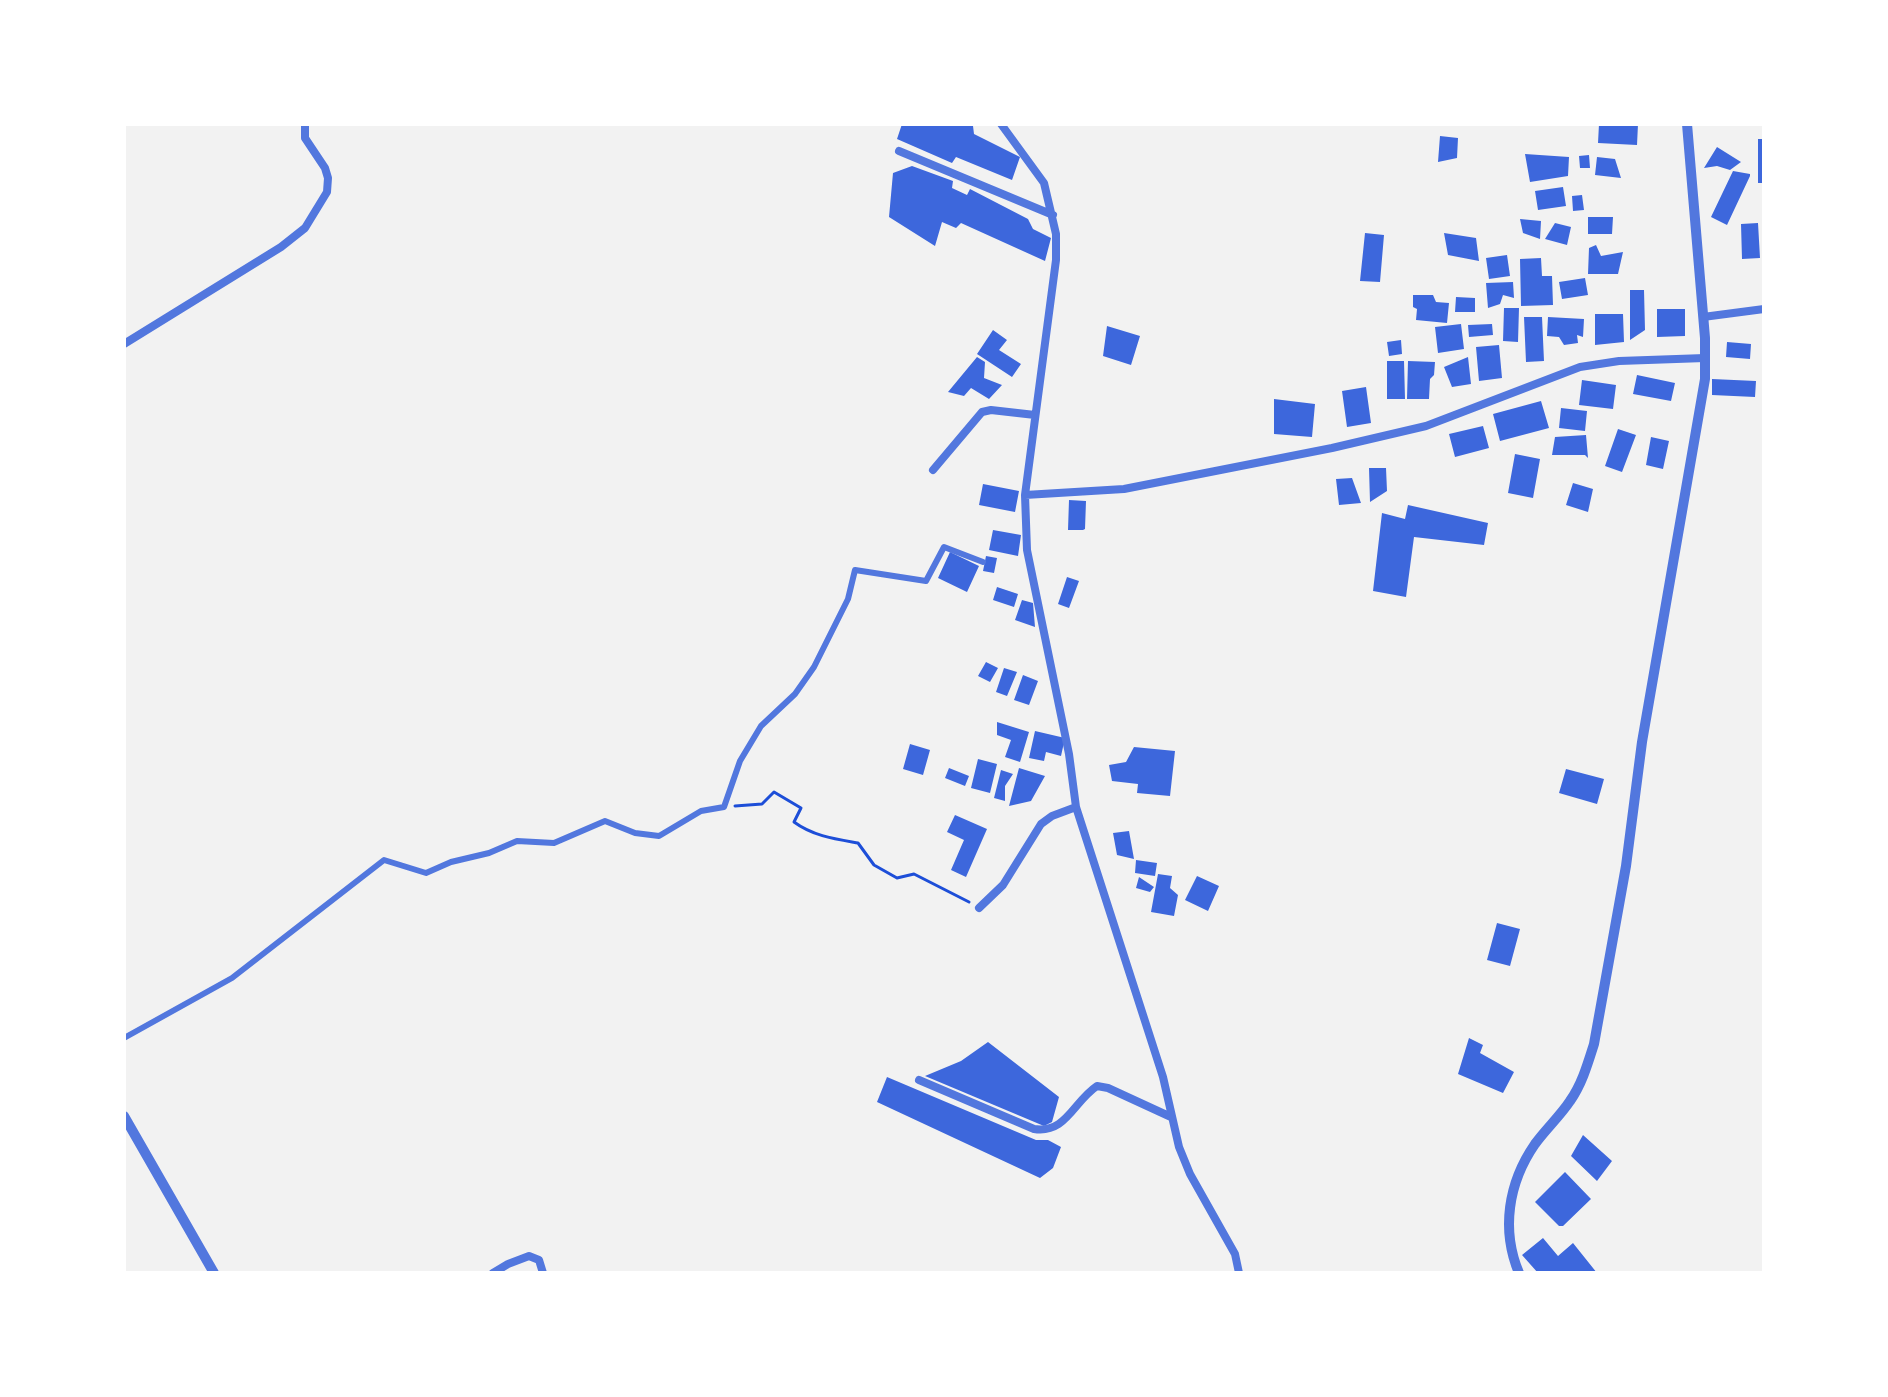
<!DOCTYPE html>
<html>
<head>
<meta charset="utf-8">
<style>
	body { margin:0 }
	#map { position:relative; width:1888px; height:1397px; overflow:hidden; background:#f2f2f2; font-family:Rubik,sans-serif }
	canvas { display:block }
	.frame { position:absolute; inset:0; border:126px solid #fff; pointer-events:none }
</style>
</head>
<body>
<div id="map">
<canvas width="1888" height="1397"></canvas>
<div class="frame"></div>
</div>
<script>
const c = document.querySelector('canvas').getContext('2d');
c.lineJoin = 'round';
function fill(path, color) { c.fillStyle = color; c.fill(path, 'evenodd'); }
function strokePath(path, color, width, dash) { c.strokeStyle = color; c.lineWidth = width; c.lineCap = dash ? 'butt' : 'round'; c.setLineDash(dash || []); c.stroke(path); }
const building = new Path2D(`
	M902,124l71,2 1,8 46,23 -8,23 -56,-23 -4,6 -55,-24z
	M1599,124h39l-1,21 -39,-2z
	M1440,136l18,2 -1,20 -19,4z
	M1758,139h6v44h-6z
	M1717,147l24,15 -11,8 -13,-4 -13,2z
	M1525,154l44,3 -1,19 -38,6z
	M1589,155l1,13h-10l-1,-12z
	M1597,157l18,2 6,19 -26,-3z
	M912,166l41,15 -1,7 15,7 3,-6 58,30 5,10 18,9 -6,23 -84,-38 -5,5 -14,-6 -7,24 -46,-29 4,-44z
	M1733,171l17,3v2l-23,49 -16,-8z
	M1563,187l3,19 -28,4 -3,-19z
	M1582,195l2,15 -11,1 -1,-15z
	M1588,217h25l-1,17h-24z
	M1520,219l21,2 -1,18 -17,-6z
	M1555,223l16,4 -4,18 -22,-6z
	M1758,223l2,35 -18,1 -1,-35z
	M1365,233l19,2 -4,47 -20,-1z
	M1444,233l32,5 3,23 -31,-6z
	M1596,245l5,11 22,-4 -5,22h-30l1,-26z
	M1507,255l3,21 -21,3 -3,-21z
	M1541,258l1,18h10l1,29 -32,1 -1,-47z
	M1585,278l3,17 -26,4 -3,-17z
	M1513,282l1,16 -11,-3 -3,9 -12,4 -2,-25z
	M1630,290h14l1,40 -15,10z
	M1413,295h20l3,7 13,1 -2,20 -31,-3 1,-11 -4,-2z
	M1456,297l19,1v14h-20z
	M1504,308h15l-1,34 -15,-1z
	M1657,309h28v27l-28,1z
	M1595,314h28l1,28 -29,3z
	M1524,317h18l2,44 -18,1z
	M1548,317l36,2 -1,18 -6,-2 1,8 -14,2 -5,-8 -12,-1z
	M1461,324l3,25 -26,4 -3,-26z
	M1492,324l1,11 -24,2 -1,-12z
	M1107,326l33,10 -9,29 -28,-9z
	M993,330l14,10 -8,10 22,14 -9,13 -35,-23z
	M1401,340l1,14 -13,2 -2,-14z
	M1727,342l24,2 -1,15 -24,-2z
	M1499,345l3,33 -23,3 -3,-34z
	M977,357l8,5 -1,16 18,7 -13,14 -18,-11 -7,8 -16,-4z
	M1468,357l3,27 -19,3 -8,-20z
	M1387,361h17l1,38h-18z
	M1408,361l27,1 -1,13 -4,4 -1,20h-22z
	M1637,375l38,8 -4,18 -38,-7z
	M1712,379l44,2 -1,16 -43,-2z
	M1582,380l34,5 -3,24 -34,-4z
	M1366,387l5,36 -24,4 -5,-36z
	M1274,399l41,5 -3,33 -38,-3z
	M1541,401l8,27 -49,13 -7,-27z
	M1561,408l26,3 -2,20 -26,-3z
	M1483,426l6,22 -34,9 -6,-23z
	M1618,429l18,6 -14,37 -17,-6z
	M1586,435l2,23 -3,-3h-33l3,-18z
	M1651,437l18,4 -6,28 -17,-4z
	M1515,454l25,5 -7,39 -25,-5z
	M1369,468h17l1,23 -17,11z
	M1352,478l9,25 -22,2 -3,-26z
	M1573,483l20,6 -5,23 -22,-7z
	M983,484l36,7 -4,21 -36,-7z
	M1069,500l17,1 -1,28 -2,1h-15z
	M1408,505l80,18 -4,22 -70,-8 -8,60 -33,-6 9,-78 23,6z
	M993,530l28,5 -3,21 -29,-6z
	M950,552l29,14 -12,26 -29,-14z
	M986,556l11,2 -3,15 -11,-2z
	M1067,577l12,4 -10,27 -11,-4z
	M997,587l21,7 -4,13 -21,-7z
	M1022,600l11,3 2,24 -20,-7z
	M986,662l12,6 -8,14 -12,-6z
	M1004,668l13,4 -10,24 -11,-4z
	M1023,675l15,6 -9,24 -15,-5z
	M997,722l32,10 -9,30 -15,-5 6,-17 -14,-5z
	M1035,731l30,7 -4,18 -15,-4 -2,9 -15,-3z
	M910,744l20,6 -7,25 -20,-6z
	M1134,747l41,4 -5,45 -33,-3 1,-9 -26,-3 -3,-16 17,-3z
	M978,759l19,5 -7,29 -19,-5z
	M949,768l20,8 -4,10 -20,-8z
	M1019,768l26,8 -14,25 -22,5z
	M1566,769l38,10 -7,25 -38,-11z
	M1001,770l12,4 -8,12v15l-11,-3z
	M955,815l32,14 -21,48 -15,-7 13,-30 -17,-8z
	M1129,831l5,28 -17,-4 -4,-22z
	M1136,860l21,3 -2,13 -20,-3z
	M1158,874l14,2 -2,12 8,7 -4,21 -23,-4z
	M1197,876l22,10 -11,25 -23,-11z
	M1139,877l15,10 -4,5 -14,-4z
	M1497,923l23,6 -10,37 -23,-6z
	M1469,1038l14,7 -3,8 34,19 -11,21 -45,-19z
	M988,1042l71,55 -7,25 -8,4 -119,-50 36,-15z
	M887,1077l149,63h12l13,7 -8,21 -13,10 -163,-76z
	M1583,1135l29,26 -15,20 -26,-25z
	M1565,1172l26,27 -28,27h-4l-24,-24z
	M1543,1238l15,18 15,-13 24,30h-59l-16,-18z`);
const path = new Path2D(`
	M735,806l27,-2 12,-12 27,16 -7,14c19,14 41,17 64,21l16,22 23,13 17,-4 55,28`);
const pedestrian = new Path2D(`
	M124,1038l108,-60 152,-118 42,13 25,-11 38,-9 28,-12 37,2 51,-22 30,12 24,3 42,-25 23,-4 16,-46 21,-35 34,-32 19,-27 34,-68 7,-29 71,11 18,-34 39,15`);
const minor = new Path2D(`
	M1001,124l43,59 12,51v26l-31,235 2,55 42,204 7,53 87,270 16,70 11,27 45,80 4,19
	M899,151l154,64
	M1703,317l61,-8
	M124,344l157,-97 24,-19 22,-36 1,-14 -3,-10 -20,-30v-14
	M933,470l49,-58 9,-2 44,5
	M1025,495l99,-6 208,-41 94,-22 154,-59 39,-6 86,-3
	M979,908l24,-23 38,-61 11,-8 24,-9
	M919,1080l115,49c32,5 39,-27 63,-43l11,2 63,29
	M493,1273l15,-9 21,-8 10,4 4,13`);
const tertiary = new Path2D(`
	M124,1116l90,157
	M1519,1273c-18,-43 -11,-90 16,-129 11,-15 25,-28 35,-43 12,-17 18,-38 24,-57l32,-178 16,-124 63,-363v-41l-18,-214`);
fill(building, '#3d67dc');
strokePath(path, '#1d4ed8', 3);
strokePath(pedestrian, '#5277de', 6);
strokePath(minor, '#5277de', 8);
strokePath(tertiary, '#5277de', 10);
</script>
</body>
</html>
